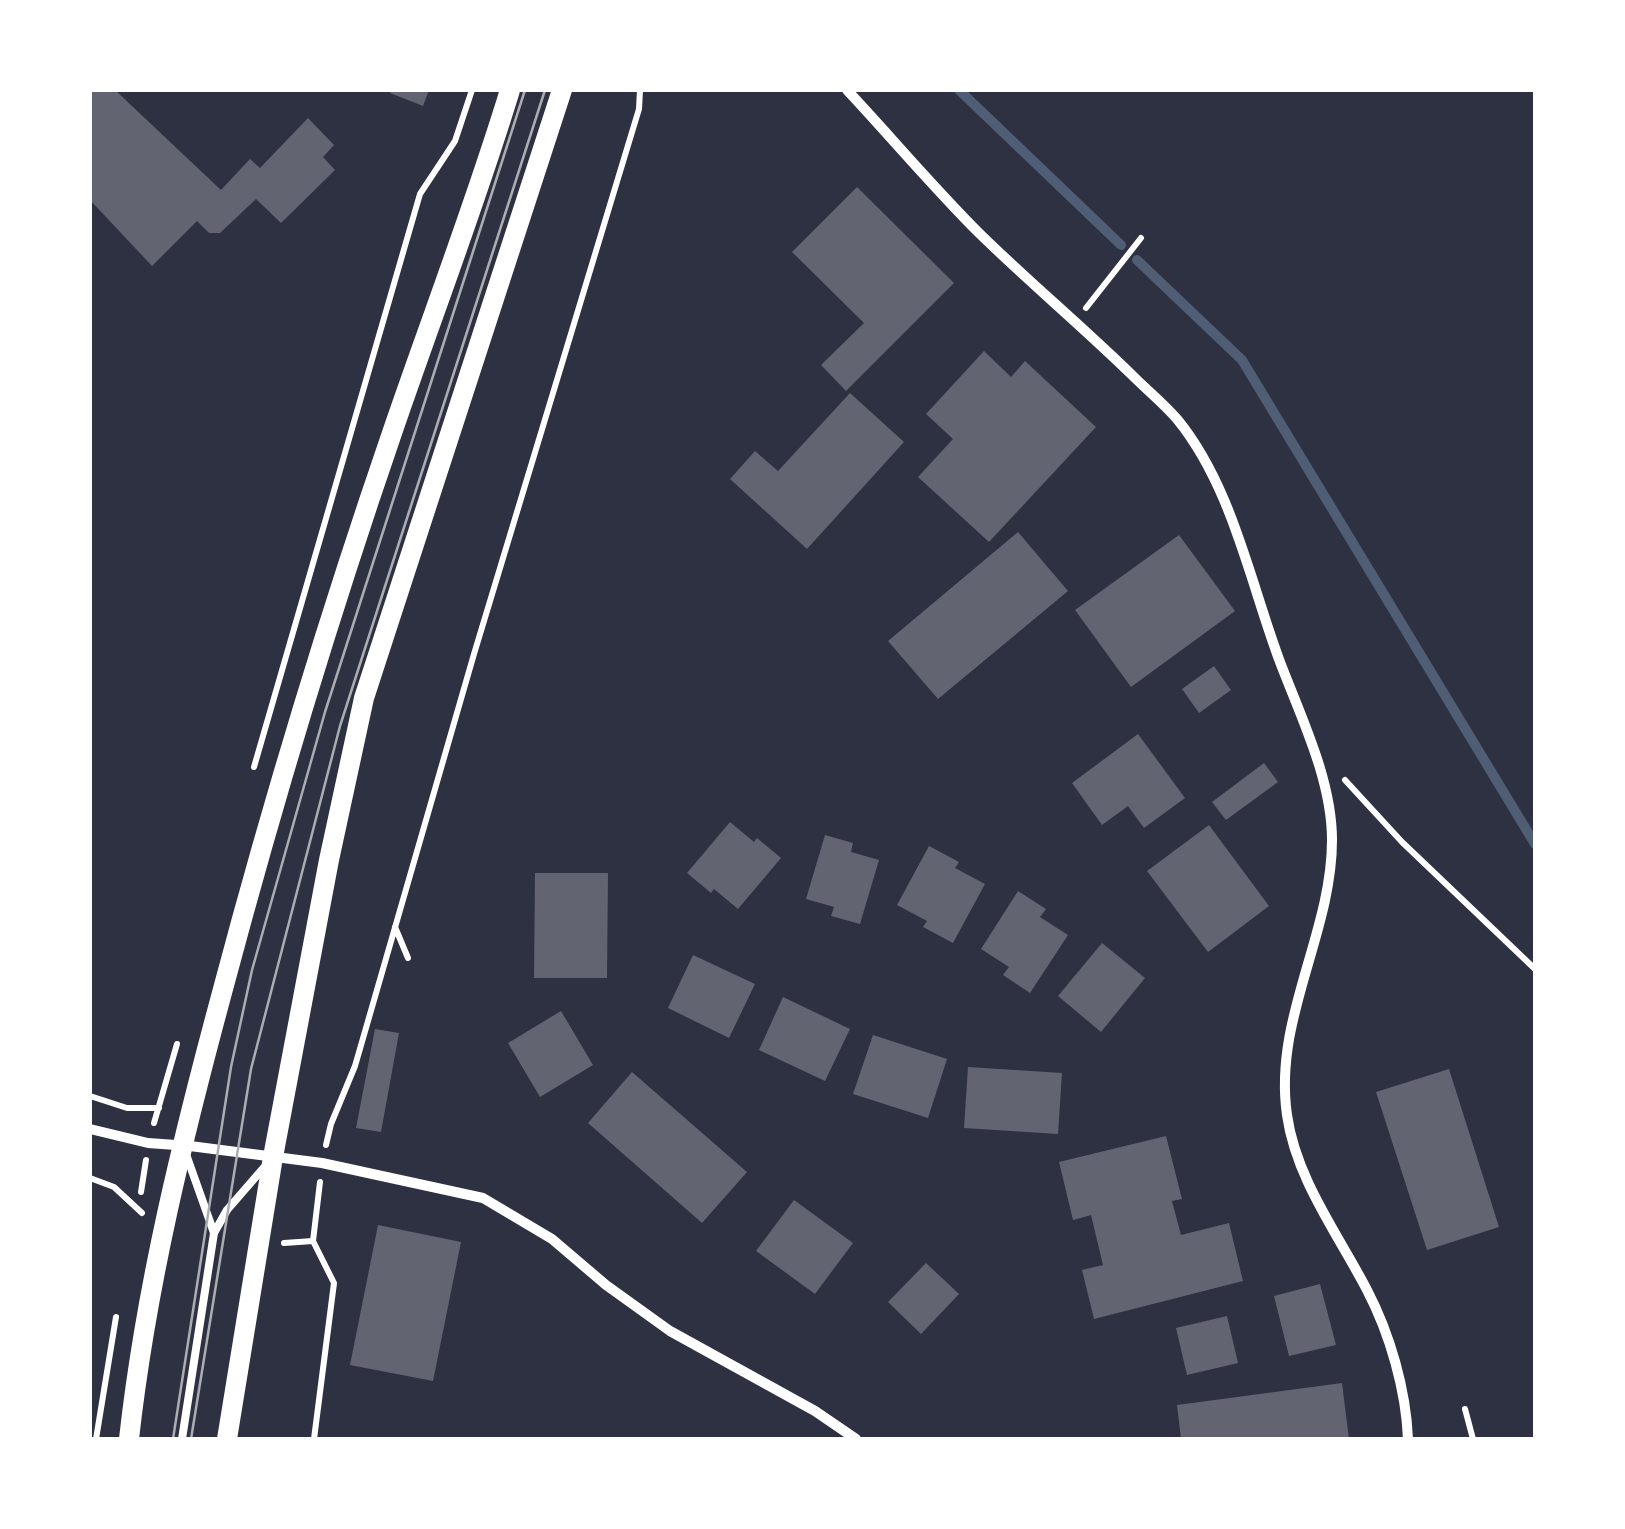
<!DOCTYPE html>
<html>
<head>
<meta charset="utf-8">
<style>
	body { margin:0 }
	#map { position:relative; width:1625px; height:1529px; overflow:hidden; background:#2d3142; font-family:Roboto,sans-serif }
	canvas { display:block }
	.frame { position:absolute; inset:0; border:92px solid #fff; pointer-events:none }
</style>
</head>
<body>
<div id="map">
<canvas width="1625" height="1529"></canvas>
<div class="frame"></div>
</div>
<script>
const c = document.querySelector('canvas').getContext('2d');
c.lineJoin = 'round';
function strokePath(path, color, width, dash) { c.strokeStyle = color; c.lineWidth = width; c.lineCap = dash ? 'butt' : 'round'; c.setLineDash(dash || []); c.stroke(path); }
function fill(path, color) { c.fillStyle = color; c.fill(path, 'evenodd'); }
const stream = new Path2D(`
	M959,90l162,155
	M1137,260l105,100 293,484`);
const building = new Path2D(`
	M90,90h25l106,100 29,-31 10,9 48,-50 26,27 -11,12 12,13 -54,53 -25,-24 -36,34h-11l-12,-12 -45,45 -62,-66z
	M391,90h38l-6,16 -33,-13z
	M857,187l97,96 -108,108 -25,-26 43,-42 -72,-71z
	M984,351l27,26 14,-16 71,66 -107,115 -71,-65 35,-38 -27,-25z
	M850,393l54,49 -97,107 -77,-70 25,-28 23,20z
	M1018,532l50,59 -130,108 -50,-58z
	M1179,535l56,76 -104,76 -56,-77z
	M1214,666l17,24 -32,23 -17,-24z
	M1138,734l47,64 -41,30 -16,-22 -26,19 -30,-42z
	M1264,763l14,19 -52,38 -14,-18z
	M730,822l24,20 3,-4 24,20 -43,51 -24,-20 -3,4 -24,-20z
	M1209,825l60,81 -61,46 -61,-81z
	M825,835l28,8 -2,9 28,8 -19,64 -29,-8 3,-9 -28,-8z
	M929,846l30,16 -4,6 30,16 -32,59 -30,-16 4,-6 -30,-16z
	M535,873h73l-1,105h-73z
	M1018,891l28,18 -6,8 28,18 -38,58 -27,-18 6,-8 -28,-18z
	M1102,943l43,35 -44,54 -43,-36z
	M693,955l62,29 -26,54 -61,-30z
	M783,997l67,32 -25,52 -66,-31z
	M561,1011l32,54 -53,32 -32,-54z
	M375,1029l24,4 -18,99 -25,-4z
	M873,1035l74,24 -19,59 -75,-24z
	M968,1067l94,6 -4,61 -94,-6z
	M1449,1069l50,158 -72,23 -51,-158z
	M632,1072l115,100 -45,51 -114,-100z
	M1166,1136l16,63 -10,2 9,34 48,-12 14,58 -149,38 -12,-49 21,-5 -12,-50 -18,5 -14,-58z
	M794,1200l59,43 -38,51 -59,-43z
	M378,1225l83,17 -28,139 -83,-16z
	M926,1263l33,31 -38,40 -33,-32z
	M1320,1284l16,61 -47,11 -15,-60z
	M1227,1316l11,47 -51,12 -11,-47z
	M1342,1383l7,56h-168l-4,-34z`);
const path = new Path2D(`
	M1086,308l55,-70
	M254,767l166,-573 35,-53 17,-51
	M1345,780l57,62 133,127
	M395,927l13,31
	M90,1096l37,12h32
	M154,1123l23,-79
	M326,1145l5,-21 24,-58 119,-412 165,-545 1,-19
	M90,1178l24,9 28,26
	M141,1192l5,-32
	M284,1243l29,-2
	M1465,1409l8,30
	M96,1439l20,-122
	M314,1439l20,-156 -21,-42 7,-59`);
const service = new Path2D(`
	M187,1157l27,76
	M182,1439l32,-206 13,-23 40,-46`);
const minor = new Path2D(`
	M847,90c44,47 86,97 132,143 50,49 104,94 154,143 14,14 31,28 44,43 55,67 73,163 103,243 21,55 52,118 52,178 0,94 -59,179 -45,275 9,64 51,119 80,175 23,44 39,100 41,149
	M90,1129l58,14 42,3 132,17 161,35 69,41 54,46 64,46 145,80 41,28`);
const secondary = new Path2D(`
	M129,1439c17,-153 54,-302 94,-450 50,-188 106,-373 169,-556 39,-114 83,-228 118,-343
	M227,1439l46,-282 56,-297 35,-162 198,-608`);
const tram = new Path2D(`
	M173,1439l58,-372 21,-97 73,-258 200,-622
	M191,1439l60,-370 89,-343 205,-636`);
strokePath(stream, '#4f5d75', 10);
fill(building, '#626471');
strokePath(path, '#fff', 6);
strokePath(service, '#fff', 8);
strokePath(minor, '#fff', 10);
strokePath(secondary, '#fff', 20);
strokePath(tram, '#abadb3', 2.5);
</script>
</body>
</html>
